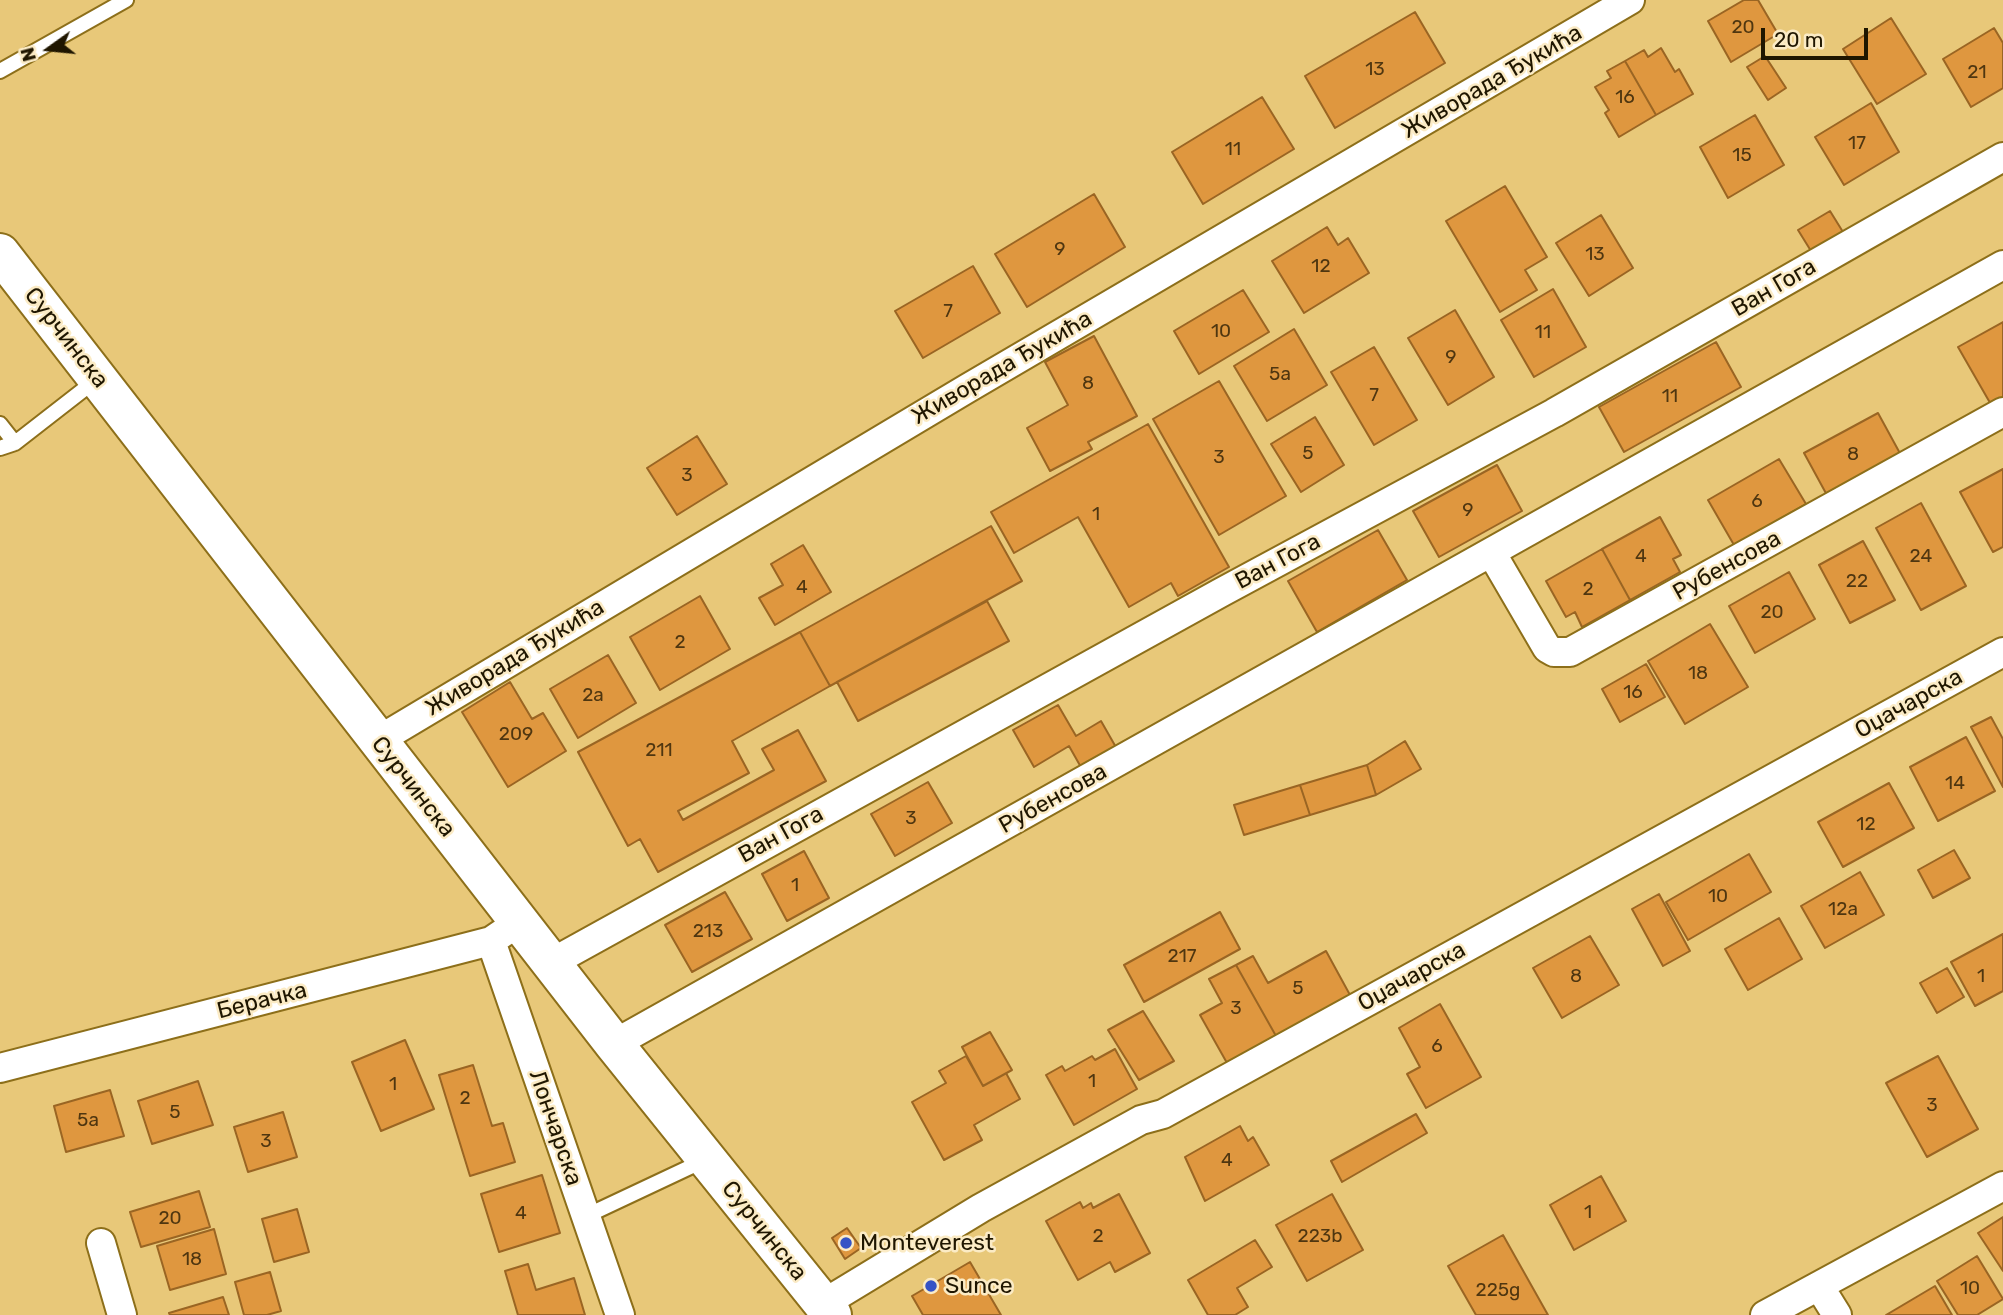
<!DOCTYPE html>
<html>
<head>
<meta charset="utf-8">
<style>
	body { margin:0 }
	#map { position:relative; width:2003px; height:1315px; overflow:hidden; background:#e8c879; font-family:Rubik,sans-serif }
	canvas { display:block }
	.north { position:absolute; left:14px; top:14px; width:70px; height:70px; -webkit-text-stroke:5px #fbebc5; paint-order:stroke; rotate:255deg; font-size:19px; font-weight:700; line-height:28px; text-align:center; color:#1f1600 }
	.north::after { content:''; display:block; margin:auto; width:24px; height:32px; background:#1f1600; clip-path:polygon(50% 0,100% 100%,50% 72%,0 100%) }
	.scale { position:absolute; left:1761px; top:28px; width:107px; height:32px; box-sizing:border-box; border:4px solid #1f1600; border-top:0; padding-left:9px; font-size:21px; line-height:24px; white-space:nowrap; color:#1f1600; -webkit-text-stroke:5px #fbebc5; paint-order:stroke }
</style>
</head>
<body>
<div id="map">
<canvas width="2003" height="1315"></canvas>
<div class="north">N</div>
<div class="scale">20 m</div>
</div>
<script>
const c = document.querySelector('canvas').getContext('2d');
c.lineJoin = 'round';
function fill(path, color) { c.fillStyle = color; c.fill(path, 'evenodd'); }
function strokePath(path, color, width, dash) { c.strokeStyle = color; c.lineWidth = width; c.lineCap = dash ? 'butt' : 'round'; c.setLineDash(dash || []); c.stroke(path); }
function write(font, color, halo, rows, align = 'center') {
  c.font = font + ' Rubik,sans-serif'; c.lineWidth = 5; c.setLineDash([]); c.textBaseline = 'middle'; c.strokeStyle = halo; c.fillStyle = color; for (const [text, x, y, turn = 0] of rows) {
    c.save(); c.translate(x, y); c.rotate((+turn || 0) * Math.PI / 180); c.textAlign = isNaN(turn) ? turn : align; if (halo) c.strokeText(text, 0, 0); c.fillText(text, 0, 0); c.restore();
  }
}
const building = new Path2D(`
	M1744,0h14l20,34 -47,28 -23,-41z
	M1415,12l30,51 -110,65 -30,-52z
	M1891,18l35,56 -49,30 -34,-55z
	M1994,28l9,15v45l-32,19 -28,-48z
	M1661,48l14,24 4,-3 14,25 -37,21 -31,-54 19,-11 4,7z
	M1765,56l21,32 -18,12 -21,-33z
	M1625,61l31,54 -37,22 -14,-24 4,-3 -14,-23 16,-9 -4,-7z
	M1262,97l32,52 -91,55 -31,-52z
	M1871,103l28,49 -55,33 -29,-48z
	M1755,115l29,50 -56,33 -28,-51z
	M1505,186l42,71 -22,13 12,20 -37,22 -54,-91z
	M1094,194l31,53 -98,60 -32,-53z
	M1830,211l13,21 -32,19 -13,-21z
	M1601,215l32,53 -44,28 -33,-53z
	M1327,227l11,18 10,-7 21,35 -65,40 -32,-52z
	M973,266l27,47 -77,45 -28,-47z
	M1553,289l33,58 -52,30 -33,-57z
	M1243,290l26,42 -70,42 -25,-43z
	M1455,310l39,67 -46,28 -40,-67z
	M2003,322v80l-10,6 -35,-61z
	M1294,329l33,56 -60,36 -33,-55z
	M1094,336l43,80 -49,26 4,7 -42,22 -23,-43 41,-23 -23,-43z
	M1716,342l25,45 -117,65 -25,-45z
	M1374,347l43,73 -43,25 -43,-73z
	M1219,381l67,115 -67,39 -66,-116z
	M1878,413l24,44 -74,40 -24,-44z
	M1315,417l29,48 -43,27 -30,-48z
	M1148,424l81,143 -51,29 -7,-13 -42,24 -51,-90 -64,36 -23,-41z
	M697,436l30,48 -50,31 -30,-47z
	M1779,459l27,45 -72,41 -26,-45z
	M1497,465l25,46 -83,46 -26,-46z
	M2003,469v78l-10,5 -33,-60z
	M1921,503l45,83 -45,24 -45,-82z
	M1660,517l21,38 -8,4 7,13 -50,28 -28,-51z
	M991,526l31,55 -192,105 -30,-54z
	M1378,530l29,50 -90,52 -29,-51z
	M1863,541l32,59 -45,23 -31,-58z
	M803,545l28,47 -56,33 -16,-27 24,-13 -12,-21z
	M1602,549l28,51 -48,27 -7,-15 -9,5 -20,-36z
	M1789,572l26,47 -60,34 -26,-47z
	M700,596l30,53 -70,41 -30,-53z
	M987,601l22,40 -151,80 -21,-39z
	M1710,624l38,63 -63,37 -37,-63z
	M800,632l30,54 -98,55 17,32 -71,38 5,9 91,-50 -12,-21 36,-19 28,51 -168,91 -18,-33 -12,7 -50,-94z
	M608,655l28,48 -58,35 -28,-49z
	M1646,664l19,33 -45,25 -18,-33z
	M510,682l22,37 11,-6 23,38 -58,36 -46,-75z
	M1058,705l18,31 25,-15 16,28 -35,20 -13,-23 -35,21 -21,-37z
	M1991,717l12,22v48l-32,-60z
	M1966,737l29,54 -57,30 -28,-54z
	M1405,741l16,28 -45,26 -9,-30z
	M1367,765l9,30 -66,20 -10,-30z
	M928,782l24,41 -57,33 -24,-42z
	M1889,783l25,45 -71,39 -25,-45z
	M1300,785l10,30 -66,20 -10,-30z
	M1954,850l16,28 -37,20 -15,-28z
	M804,851l25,47 -42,23 -25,-47z
	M1749,854l22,38 -83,48 -22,-38z
	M1860,872l24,43 -59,33 -24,-42z
	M725,892l27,47 -60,33 -27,-47z
	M1659,894l31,57 -27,15 -31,-57z
	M1220,912l20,37 -96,53 -20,-37z
	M1779,918l23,41 -54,31 -23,-41z
	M2003,934v57l-28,15 -24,-44z
	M1590,936l29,49 -57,33 -29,-50z
	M1326,951l24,44 -74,41 -40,-71 17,-9 15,27z
	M1236,965l40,71 -49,27 -27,-48 22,-12 -13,-24z
	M1947,968l17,29 -27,16 -17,-30z
	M1440,1004l41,73 -55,31 -19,-34 13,-7 -21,-39z
	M1143,1011l31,50 -35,19 -31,-50z
	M990,1032l22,38 -29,16 -21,-39z
	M405,1040l29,69 -53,22 -29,-69z
	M1115,1049l22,40 -63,36 -28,-50 16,-9 3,5 27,-15 3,4z
	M966,1056l17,30 23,-13 14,26 -46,26 8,15 -38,20 -32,-58 34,-19 -7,-12z
	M1938,1056l40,73 -51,28 -41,-74z
	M473,1065l19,61 11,-3 12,39 -45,14 -31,-101z
	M198,1081l15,44 -61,19 -14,-43z
	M110,1090l14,46 -58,16 -12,-46z
	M283,1112l14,45 -49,15 -14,-45z
	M1416,1114l11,19 -85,49 -11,-21z
	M1240,1126l8,15 5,-4 16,28 -64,36 -20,-44z
	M542,1175l18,58 -61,19 -18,-58z
	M1601,1176l25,45 -52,29 -24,-45z
	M199,1191l11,36 -69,20 -11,-35z
	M1119,1194l31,59 -35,19 -5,-10 -32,18 -32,-59 34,-19 3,6 8,-5 2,5z
	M1332,1194l31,56 -56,31 -31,-56z
	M297,1209l12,43 -35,10 -12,-43z
	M2003,1217v54l-25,-38z
	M847,1228l14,20 -16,11 -13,-21z
	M214,1229l12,45 -56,16 -13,-44z
	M1503,1235l45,80h-72l-28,-49z
	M1255,1240l17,27 -35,21 11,19 -13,8h-27l-20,-35z
	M1977,1256l26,43 -26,16h-19l-21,-34z
	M970,1262l31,53h-78l-11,-19z
	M528,1264l8,26 38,-12 11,37h-67l-13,-44z
	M270,1272l11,39 -14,4h-23l-9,-33z
	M1935,1286l17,29h-66z
	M223,1297l6,18h-59l-1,-2z`);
const service = new Path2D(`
	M0,71l126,-71
	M0,424l15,19
	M0,448l15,-5 81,-63
	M586,1216l119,-56`);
const minor = new Path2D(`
	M1491,552l56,96 7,4h16l433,-240
	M377,741l591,-353 662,-388
	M491,941l129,374
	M551,963l671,-371 332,-179 449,-256
	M614,1044l1389,-779
	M0,1068l491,-127 28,-19
	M101,1243l21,72
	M1819,1286l18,29
	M823,1304l158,-96 160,-88 22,-6 840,-462
	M1765,1315l238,-129`);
const secondary = new Path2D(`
	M0,253l614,791 218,271`);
const markers = [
	[846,1243,7,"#3553c5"],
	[931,1286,7,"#3553c5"]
];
const numberNames = [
	["20",1743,28],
	["13",1375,70],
	["21",1977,73],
	["16",1625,98],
	["17",1857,144],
	["11",1233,150],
	["15",1742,156],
	["9",1060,250],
	["13",1595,255],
	["12",1321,267],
	["7",948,312],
	["10",1221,332],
	["11",1543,333],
	["9",1451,358],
	["5a",1280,375],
	["8",1088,384],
	["7",1374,396],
	["11",1670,397],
	["5",1308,454],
	["8",1853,455],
	["3",1219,458],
	["3",687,476],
	["6",1757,502],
	["9",1468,511],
	["1",1096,515],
	["4",1641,557],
	["24",1921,557],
	["22",1857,582],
	["4",802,588],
	["2",1588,590],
	["20",1772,613],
	["2",680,643],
	["18",1698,674],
	["16",1633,693],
	["2a",593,696],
	["209",516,735],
	["211",659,751],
	["14",1955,784],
	["3",911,819],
	["12",1866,825],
	["1",795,886],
	["10",1718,897],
	["12a",1843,910],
	["213",708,932],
	["217",1182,957],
	["8",1576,977],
	["1",1981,977],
	["5",1298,989],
	["3",1236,1009],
	["6",1437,1047],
	["1",1092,1082],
	["1",393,1085],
	["2",465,1099],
	["3",1932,1106],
	["5",175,1113],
	["5a",88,1121],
	["3",266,1142],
	["4",1227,1161],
	["1",1588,1213],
	["4",521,1214],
	["20",170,1219],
	["2",1098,1237],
	["223b",1320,1237],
	["18",192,1260],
	["10",1970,1289],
	["225g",1498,1291]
];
const streetNames = [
	["Живорада Ђукића",1492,82,-30],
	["Ван Гога",1774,288,-30],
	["Сурчинска",66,338,52],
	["Живорада Ђукића",1002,368,-30],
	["Ван Гога",1278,562,-28],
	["Рубенсова",1727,566,-29],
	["Живорада Ђукића",515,658,-31],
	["Оџачарска",1909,704,-29],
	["Сурчинска",413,787,52],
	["Рубенсова",1053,799,-29],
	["Ван Гога",781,835,-29],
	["Оџачарска",1412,977,-29],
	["Берачка",262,1001,-14],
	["Лончарска",555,1128,71],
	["Сурчинска",764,1231,51]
];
const poiNames = [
	["Monteverest",860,1243],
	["Sunce",945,1286]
];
fill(building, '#df973f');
strokePath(building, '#9a6523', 2);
strokePath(service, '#8d6f1a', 18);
strokePath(minor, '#8d6f1a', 32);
strokePath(secondary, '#8d6f1a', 42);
strokePath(service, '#fff', 14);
strokePath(minor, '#fff', 28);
strokePath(secondary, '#fff', 38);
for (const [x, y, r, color] of markers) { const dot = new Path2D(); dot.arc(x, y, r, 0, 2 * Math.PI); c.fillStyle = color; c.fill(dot); strokePath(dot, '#fbebc5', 2.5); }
write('19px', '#4f3610', null, numberNames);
write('23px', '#1f1600', '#fbebc5', streetNames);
write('23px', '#1f1600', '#fbebc5', poiNames, 'left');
</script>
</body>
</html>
